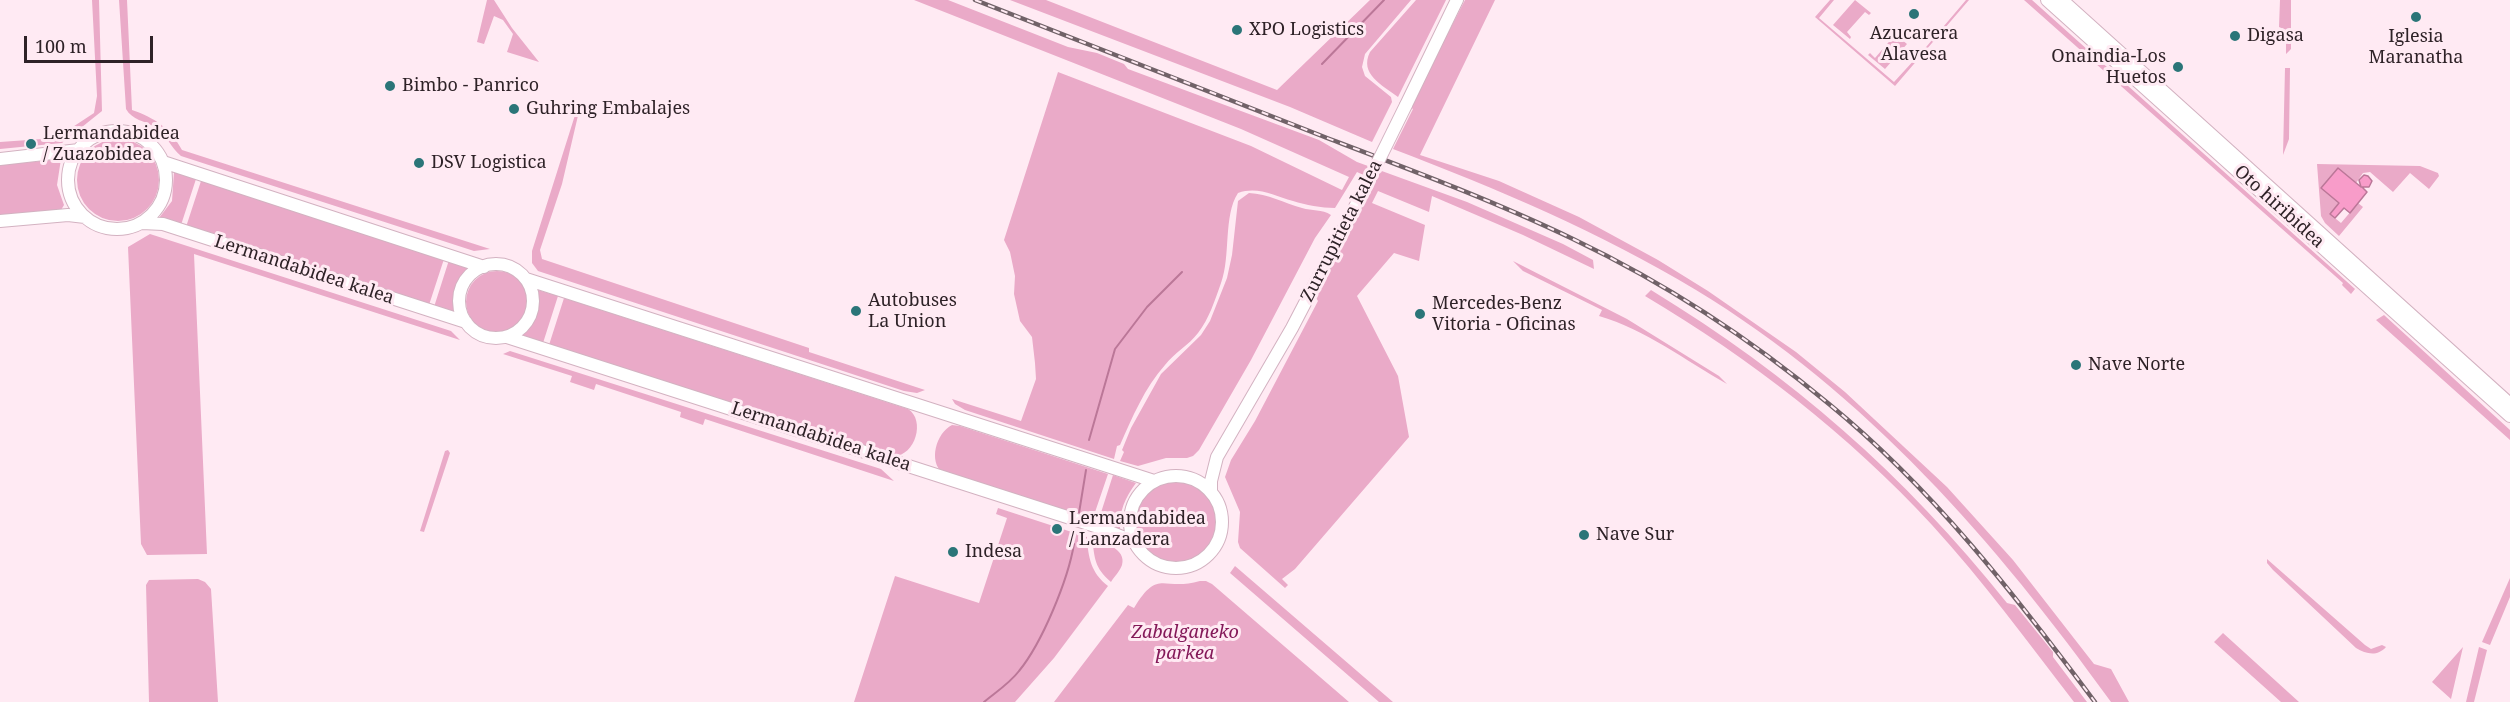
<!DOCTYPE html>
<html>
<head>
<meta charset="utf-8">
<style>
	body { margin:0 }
	#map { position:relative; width:2510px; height:702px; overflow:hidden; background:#ffeaf3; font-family:"Noto Serif",serif }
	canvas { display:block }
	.scale { position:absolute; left:24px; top:36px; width:129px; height:27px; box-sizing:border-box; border:3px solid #2e2227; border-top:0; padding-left:8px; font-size:18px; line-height:21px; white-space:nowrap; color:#2e2227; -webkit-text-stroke:4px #ffeaf3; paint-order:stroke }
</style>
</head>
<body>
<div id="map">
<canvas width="2510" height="702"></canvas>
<div class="scale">100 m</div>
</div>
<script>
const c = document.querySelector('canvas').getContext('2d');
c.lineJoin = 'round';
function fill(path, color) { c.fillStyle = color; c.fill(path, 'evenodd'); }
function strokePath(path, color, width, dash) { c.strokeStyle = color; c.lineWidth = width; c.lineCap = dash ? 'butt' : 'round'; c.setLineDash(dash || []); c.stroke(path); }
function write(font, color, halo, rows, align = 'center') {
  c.font = font + ' "Noto Serif",serif'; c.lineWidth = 6; c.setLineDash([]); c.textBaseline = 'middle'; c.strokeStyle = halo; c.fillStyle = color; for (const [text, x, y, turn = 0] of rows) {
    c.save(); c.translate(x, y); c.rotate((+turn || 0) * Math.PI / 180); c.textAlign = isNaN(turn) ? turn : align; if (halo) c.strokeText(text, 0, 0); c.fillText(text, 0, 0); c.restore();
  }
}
const green = new Path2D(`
	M92,0h7l3,111 -40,32 -62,6v-7l56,-4 38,-25 3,-17z
	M119,0h8l5,110c23,8 38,18 50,40l308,99 -16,2 -293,-95c-10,-8 -14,-21 -26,-29 -10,-6 -23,-7 -29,-18z
	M487,0h7l18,28 27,34 -32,-10 6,-18 -10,-14 -9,-4 -10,28 -7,-2z
	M914,0h34l120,47 29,6 27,11 4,5 191,71 38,22 110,40 96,42 30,16 1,9 -71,-34 -91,-39 -3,16 -51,-21 -6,12 53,22 -6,36 -25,-8 -37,43 41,80 11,61 -114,132 -13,10 6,6 -3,3 -45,-40 -2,-6 2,-30 -15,-35 6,-17 24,-39 63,-120 -2,-3 58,-118 -17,-8 -22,36c-14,0 -29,-3 -42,-7 -19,-5 -35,-15 -55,-8 -15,23 -7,63 -17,90 -6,17 -12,36 -23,50 -9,12 -24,20 -33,32 -20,22 -33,53 -45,80l-3,1 -3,13 -149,-49 -10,-6 -3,-5 69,22 15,-42 -1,-16 -3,-26 -12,-16 -6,-27 1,-18 -5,-24 -6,-12 54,-168 193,74 91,44 7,-13 -108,-48z
	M1010,0h36l231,90 93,-90h41l-46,54 -3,13 3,9 26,21 1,5 -20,40 -82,-35z
	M1416,0h30l-48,97c-16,-12 -39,-23 -28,-45z
	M1465,0h30l-75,155 79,26 80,36 79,43 50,31 88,61 49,40 102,95 66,73 81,104 17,5 18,33h-18c-115,-160 -245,-309 -415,-412 -96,-58 -198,-101 -303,-141l20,-40 -3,-2z
	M1830,0h4l-15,18 75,64 22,-24 -2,-6 7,1 45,-53h3l-74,86 -80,-69z
	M1855,0l16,13 -2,2 -4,-3 -18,20 4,5 -1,2 -17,-14z
	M2024,0h8l323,289 -4,5 -9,-9 1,-2z
	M2280,0h11v49l-5,5v-24l-7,-3z
	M1890,30l17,14 -22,25 -17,-14 2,-2 5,5 19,-22 -5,-4z
	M2285,68h5l-1,71 -6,16z
	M580,107l-18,77 -22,66 2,9 267,89v4l116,38 -8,3 -13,-2 -366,-120 -6,-8v-12l44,-139z
	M77 180a41 41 0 1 1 82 0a41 41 0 1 1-82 0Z
	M61,159l-4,26 7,20 -3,5 -61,7v-52z
	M2317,164l103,2 18,7 1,3 -10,13 -19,-16 -17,19 -23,-20 -7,1 -7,10 -18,-14 1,34 -9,11 11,9 17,-20 5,4 -24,29 -14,-13 -4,-7z
	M174,172l22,7 -15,46 -22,-7 13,-17z
	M201,181l243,78 -15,46 -243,-78z
	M1249,193c19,1 35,10 53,15 10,3 20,1 29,7l-16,23 -64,122 -52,90 -6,6 -6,2h-21l-28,8 -18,-5 4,-9 -2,-2 9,-22 30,-54 40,-39 9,-14 17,-43 5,-23 6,-54z
	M150,234l301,97 9,9 -266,-86 13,300 -60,1 -6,-11 -13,-297z
	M449,260l22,7c-13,14 -20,28 -15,46l-22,-6z
	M1513,261l114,58 92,57 8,8c-41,-23 -82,-55 -128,-68l3,-6 -79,-39z
	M466 302a31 31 0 1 1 62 0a31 31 0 1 1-62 0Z
	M538,290l20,6 -15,47 -21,-7c15,-14 18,-27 16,-46z
	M1651,290c142,87 252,183 356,313l8,2 38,47v5l34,45h-13c-46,-60 -91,-121 -142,-177 -84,-91 -181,-166 -287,-229z
	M564,298l344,111c18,11 7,48 -15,47l-344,-111z
	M2384,315l126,115v10l-134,-120z
	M510,351l371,118 13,12 -189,-62 -2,6 -23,-8 1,-5 -85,-28 -2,6 -24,-8 2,-6 -69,-22z
	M952,425l8,1 148,48 -16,47 -149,-48c-15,-11 -7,-40 9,-48z
	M448,450l2,3 -26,79 -4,-1 25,-80z
	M1113,475l23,8c-11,15 -17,28 -16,47l-22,-8z
	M1136 522a41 41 0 1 1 82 0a41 41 0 1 1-82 0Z
	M998,508l89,29c1,20 4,36 21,49l-54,72 -39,44h-161l41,-126 84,27 28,-85 -11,-4z
	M1092,538c11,4 35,11 30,27 -2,6 -8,12 -11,17 -17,-15 -16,-23 -19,-44z
	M2267,559l98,86 6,4 11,-4 4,2c-9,10 -20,7 -30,1l-83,-78 -6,-7z
	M1235,566l158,136h-14l-149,-129z
	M2510,578v19l-20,48 -8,-3z
	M198,579l7,3 6,7 7,113h-69l-3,-117 3,-5z
	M1200,581h6l6,3 137,118h-295l74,-97 6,3c25,-41 28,-16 66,-27z
	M2223,633l76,69h-18l-67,-60z
	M2463,647l-12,52 -19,-17z
	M2479,647l8,3 -13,52h-8z`);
const water = new Path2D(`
	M2338,168l23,19 -2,-7 5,-5 4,1 4,5 -3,6h-7l5,5 -17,21 -6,-5 -9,10 -5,-4 9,-11 -18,-15z`);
const stream = new Path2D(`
	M1322,64l62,-64
	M1089,440l26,-91 32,-42 35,-35
	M1079,513l7,-43
	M984,702c12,-10 26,-19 35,-31 23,-28 49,-91 55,-127`);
const minor = new Path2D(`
	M2047,0l463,416
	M2062,0l448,404
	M1406,105l51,-105
	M68 180a49 49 0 1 1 98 0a49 49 0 1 1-98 0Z
	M0,159l79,-9
	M163,162l321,105
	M0,221l68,-6 17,2
	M142,223l21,1 303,98
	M459 301a37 37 0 1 1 74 0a37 37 0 1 1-74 0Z
	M526,279l628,202
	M507,337l588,189 40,16
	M1130 522a46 46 0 1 1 92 0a46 46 0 1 1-92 0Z
	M1211,491v-10l6,-24 75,-129 78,-150`);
const rail = new Path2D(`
	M975,0c115,45 231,90 347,136 84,32 170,64 251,103 92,44 178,100 256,165 104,85 186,191 266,298`);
const minorBridge = new Path2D(`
	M1370,178l36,-73`);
const markers = [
	[1914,14,6,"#2b7578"],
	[2416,17,6,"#2b7578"],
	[1237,30,6,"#2b7578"],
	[2235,36,6,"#2b7578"],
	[2178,67,6,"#2b7578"],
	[390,86,6,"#2b7578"],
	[514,109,6,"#2b7578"],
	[31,144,6,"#2b7578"],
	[419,163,6,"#2b7578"],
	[856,311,6,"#2b7578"],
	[1420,314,6,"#2b7578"],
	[2076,365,6,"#2b7578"],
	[1057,529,6,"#2b7578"],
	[1584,535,6,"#2b7578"],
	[953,552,6,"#2b7578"]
];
const poiNames = [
	["XPO Logistics",1249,30],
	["Azucarera",1914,34,"center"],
	["Alavesa",1914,55,"center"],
	["Digasa",2247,36],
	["Iglesia",2416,37,"center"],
	["Maranatha",2416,58,"center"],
	["Onaindia-Los",2166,57,"right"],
	["Huetos",2166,78,"right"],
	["Bimbo - Panrico",402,86],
	["Guhring Embalajes",526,109],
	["Lermandabidea",43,134],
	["/ Zuazobidea",43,155],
	["DSV Logistica",431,163],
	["Autobuses",868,301],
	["La Union",868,322],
	["Mercedes-Benz",1432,304],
	["Vitoria - Oficinas",1432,325],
	["Nave Norte",2088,365],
	["Lermandabidea",1069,519],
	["/ Lanzadera",1069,540],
	["Nave Sur",1596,535],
	["Indesa",965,552]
];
const streetNames = [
	["Oto hiribidea",2279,207,42],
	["Zurrupitieta kalea",1342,231,-63],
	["Lermandabidea kalea",304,270,18],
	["Lermandabidea kalea",821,437,18]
];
const parkNames = [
	["Zabalganeko",1185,633],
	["parkea",1185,654]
];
fill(green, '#eaaac8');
fill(water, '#f89cc9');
strokePath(water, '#bb7798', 1.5);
strokePath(stream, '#bb7798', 2);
strokePath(minor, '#d3b2c1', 14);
strokePath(minor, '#fff', 12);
strokePath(rail, '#716268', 4.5);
strokePath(rail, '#ffeaf3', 2, [7]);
strokePath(minorBridge, '#d3b2c1', 14, []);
strokePath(minorBridge, '#fff', 12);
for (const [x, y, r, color] of markers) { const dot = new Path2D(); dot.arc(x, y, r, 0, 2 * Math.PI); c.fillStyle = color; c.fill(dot); strokePath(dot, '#ffeaf3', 2); }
write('18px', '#2e2227', '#ffeaf3', poiNames, 'left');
write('18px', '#2e2227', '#ffeaf3', streetNames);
write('italic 18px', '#841959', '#ffeaf3', parkNames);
</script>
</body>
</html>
